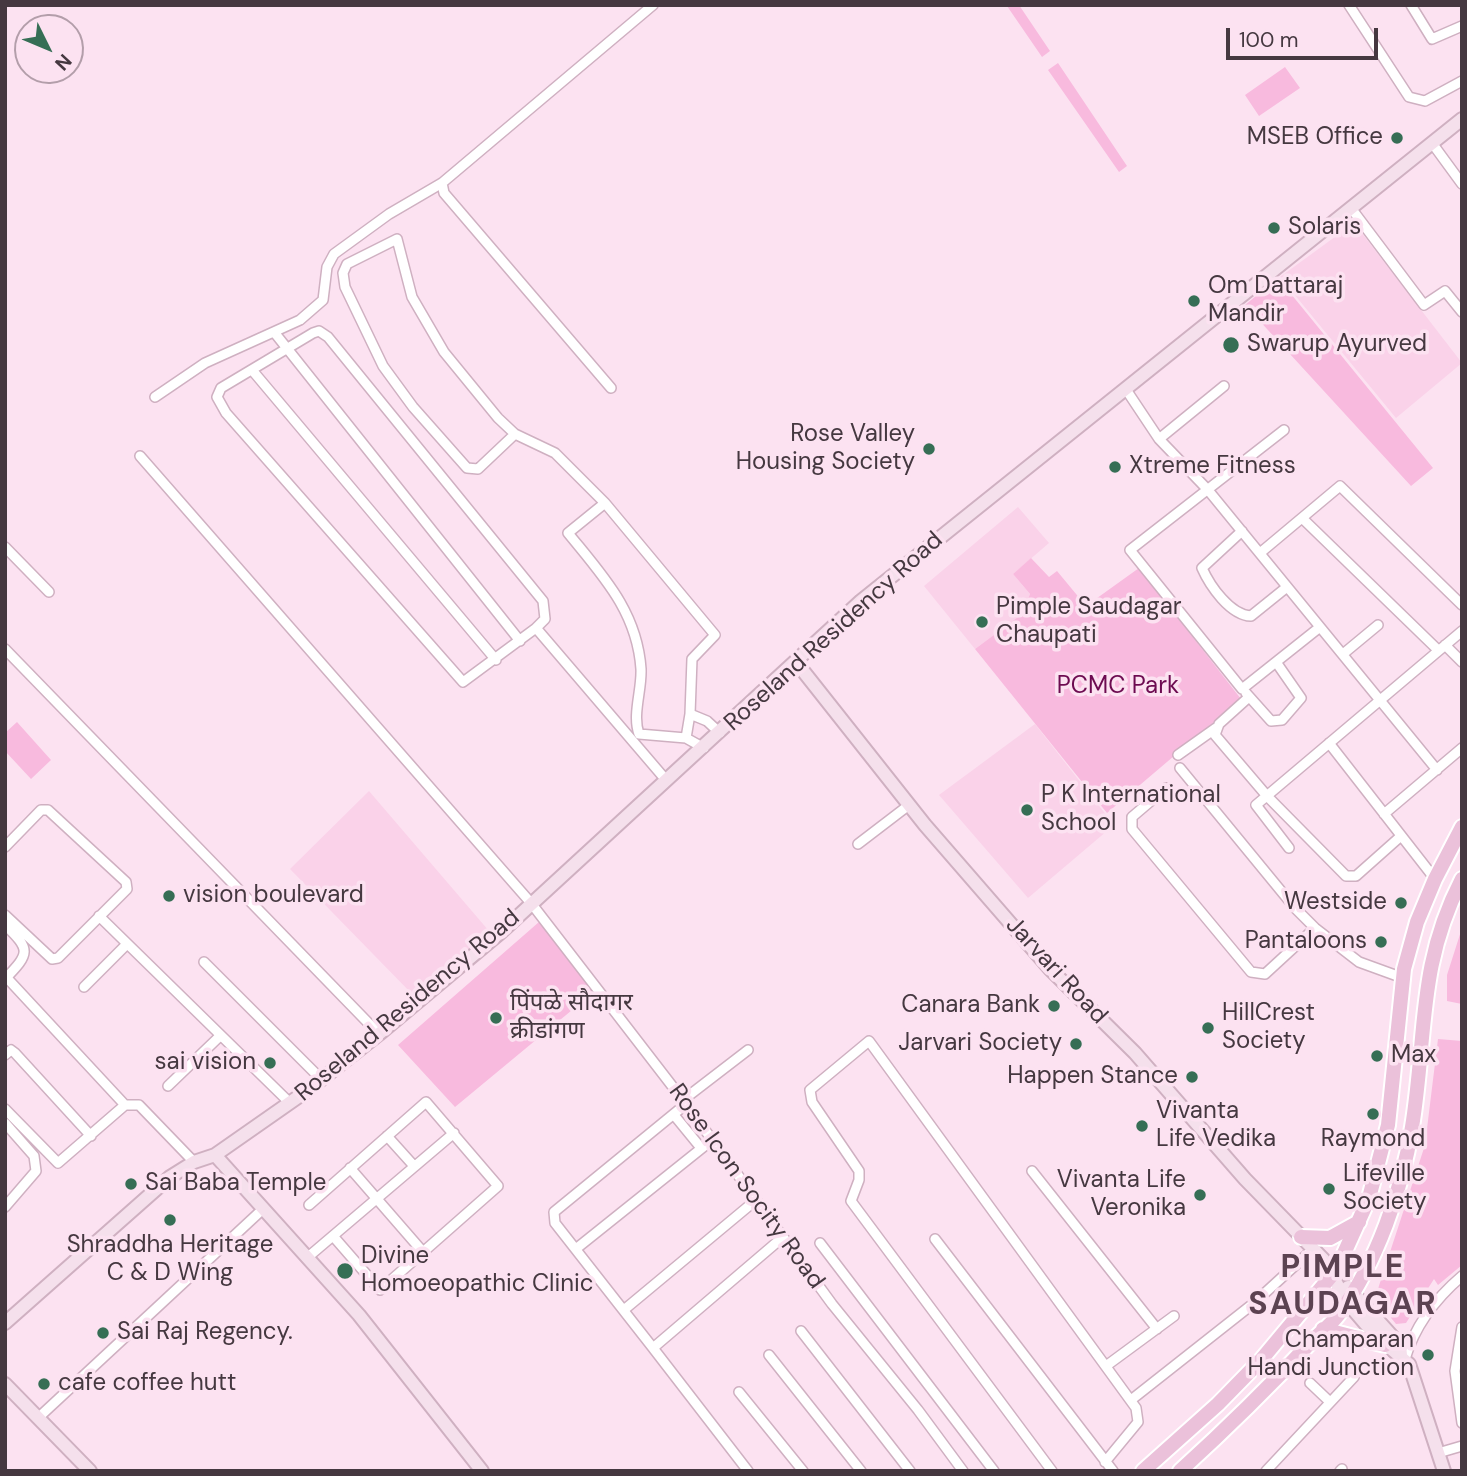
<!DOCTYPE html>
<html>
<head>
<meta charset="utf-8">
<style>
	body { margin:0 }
	#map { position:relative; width:1467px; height:1476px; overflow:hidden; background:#fce2f1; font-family:"DM Sans",sans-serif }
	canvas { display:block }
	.frame { position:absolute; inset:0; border:7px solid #453840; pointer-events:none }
	.north { position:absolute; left:14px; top:14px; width:70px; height:70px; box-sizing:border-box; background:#fce2f1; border:2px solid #b39eaa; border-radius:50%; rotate:133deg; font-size:19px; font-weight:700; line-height:28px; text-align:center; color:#453840 }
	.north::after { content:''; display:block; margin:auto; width:24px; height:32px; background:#366e55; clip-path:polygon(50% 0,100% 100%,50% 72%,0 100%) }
	.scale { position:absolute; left:1226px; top:28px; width:152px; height:32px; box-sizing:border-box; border:4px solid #453840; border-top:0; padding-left:9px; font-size:21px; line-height:24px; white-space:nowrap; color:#453840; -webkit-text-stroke:5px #fce2f1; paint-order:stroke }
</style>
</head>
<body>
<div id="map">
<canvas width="1467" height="1476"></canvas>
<div class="frame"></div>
<div class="north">N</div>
<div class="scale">100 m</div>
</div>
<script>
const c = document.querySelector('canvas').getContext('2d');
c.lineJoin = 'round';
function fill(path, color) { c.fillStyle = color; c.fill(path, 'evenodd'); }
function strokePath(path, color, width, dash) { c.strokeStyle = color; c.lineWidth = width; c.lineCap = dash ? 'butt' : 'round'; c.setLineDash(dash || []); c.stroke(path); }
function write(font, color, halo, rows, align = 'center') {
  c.font = font + ' "DM Sans","Noto Sans Devanagari",sans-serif'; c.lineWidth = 7; c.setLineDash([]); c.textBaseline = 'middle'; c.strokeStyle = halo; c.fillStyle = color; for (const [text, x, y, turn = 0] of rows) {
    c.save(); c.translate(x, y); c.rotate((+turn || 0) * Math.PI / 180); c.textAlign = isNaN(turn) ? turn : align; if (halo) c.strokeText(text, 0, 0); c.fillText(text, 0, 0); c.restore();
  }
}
const built = new Path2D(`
	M1354,223l108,140 -66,55 -116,-141z
	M1018,507l31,36 -36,31 17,20 -8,20 -47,35 -51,-63z
	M1035,724l79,101 -86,73 -89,-103z
	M369,791l120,140 -75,65 -124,-127z`);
const green = new Path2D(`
	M1019,5l31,46 -8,6 -35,-51z
	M1058,63l69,103 -8,6 -71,-102z
	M1285,67l15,21 -41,28 -14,-21z
	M1278,278l155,190 -22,18 -166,-181z
	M1031,558l18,19 8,-6 29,35 53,-38 102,131 -134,114 -132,-164 47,-35 8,-20 -17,-20z
	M17,722l34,38 -20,19 -26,-28v-18z
	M539,922l56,69 -140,116 -57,-62z
	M1462,928v76l-15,-3v-26z
	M1438,1039l24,2v224l-24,20 -4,-6 -28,44 -10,1 -21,-26 50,-153z`);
const street = new Path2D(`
	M1349,5l60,92 16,4 37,-20
	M1411,5l21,34 30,-13
	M1432,143l30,41
	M442,183l2,10 167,195
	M1351,208l73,97 21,-14 17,21
	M274,332l246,309
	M252,370l244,290
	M1125,388l34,51 49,51 229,280
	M155,397l50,-34 95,-43 23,-20 4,-33 7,-13 55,-40 53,-31 211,-178
	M1284,430l-154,120 112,139 78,-62
	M515,434l-37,35 -11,-1 -54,-61 -30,-41 -38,-79 -2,-14 4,-9 50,-25 15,58 32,55 54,66 17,16 40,19 50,50 110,132 -23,24 -2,55 17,7 13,12
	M1159,439l65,-53
	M140,456l391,447 155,201 146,200 86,106 45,61
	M605,503l-37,30c34,42 69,78 73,136 1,21 -9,46 -2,65l47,4 18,10
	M1302,518l136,132
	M1242,531l-40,37c8,18 28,47 49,48l36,-29
	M5,547l44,45
	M1260,553l80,-67 122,119
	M536,628l9,-9 -2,-18 -215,-264 -9,-6 -6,2 -92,55 -4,9 9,16 237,269 73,-54 130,152
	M1445,645l17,17
	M5,649l374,385
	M1343,654l35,-29
	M1246,693l25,28 11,-1 19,-22 -25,-36
	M1249,697l-30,27 -4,11 52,61 79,80h10l45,-40
	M686,738l4,-24
	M1329,743l106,136
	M1178,755l38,-27
	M1180,768l115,140 20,20 44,34 44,16
	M1166,788l-34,29v12l119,143 14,2 50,-46
	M1384,814l78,-66
	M858,844l51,-39
	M5,847l36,-37h7l78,72 1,7 -69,69 -6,1 -47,-44
	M1289,848l-33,-43 206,-174
	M99,916l191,187
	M5,925c26,25 25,28 0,54
	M204,962l118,118
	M7,978l118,127
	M84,987l43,-43
	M5,1055l6,-5 4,3 76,83
	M168,1086l52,-50
	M683,1100l65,-50
	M686,1104l-132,108 1,11 98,125 130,-111
	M5,1109l53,54 67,-58h14l55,57
	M674,1115l27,33
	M5,1123l29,33 2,15 -31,36
	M387,1136l27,30
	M350,1168l73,84
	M1032,1171l125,158
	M309,1205l117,-103 72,84 -118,104 -47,-54
	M935,1239l178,232
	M820,1243l174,228
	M577,1248l135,-108
	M308,1257l146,-124
	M625,1309l131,-109
	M1462,1327l-7,44 7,52
	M801,1331l109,140
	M653,1348l95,123
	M769,1355l92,116
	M1405,1359c10,-34 30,-60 57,-83
	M1106,1366l68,-50
	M1310,1383l20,19
	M739,1392l64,79
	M1131,1400l123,-97 59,-54
	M38,1418l226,-210
	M1438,1453l24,-7
	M1052,1471l-201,-270 8,-21v-9l-47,-69 -2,-12 59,-49 267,367 2,14 -33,40
	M1266,1471l88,-94
	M1340,1471l2,-2`);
const secondary = new Path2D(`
	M796,662l129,163 125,144 85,84 110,126 79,81 22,41 30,35 33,28 35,107
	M215,1155l144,160 123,156
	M1348,1287l52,58 1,10
	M5,1323l165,-146 24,-15 21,-7 93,-65 71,-56 122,-102 360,-331 601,-482
	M5,1384l85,87`);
const primary = new Path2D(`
	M1301,1237l29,1 29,-16
	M1323,1329l62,16
	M1143,1471l75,-67 43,-44 76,-91 32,-71 19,-73 16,-156 13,-47 18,-43 27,-52
	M1180,1471c45,-41 88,-83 129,-127 9,-10 22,-19 30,-30 38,-52 63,-124 73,-187 15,-91 5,-161 50,-248`);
const markers = [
	[1397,138,7,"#366e55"],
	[1274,228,7,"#366e55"],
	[1194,301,7,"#366e55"],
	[1231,345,9,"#366e55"],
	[929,449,7,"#366e55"],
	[1115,467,7,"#366e55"],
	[982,622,7,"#366e55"],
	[1027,810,7,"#366e55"],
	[169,896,7,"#366e55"],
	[1401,903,7,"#366e55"],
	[1381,942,7,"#366e55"],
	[1054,1006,7,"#366e55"],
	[496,1018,7,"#366e55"],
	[1208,1028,7,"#366e55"],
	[1076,1044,7,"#366e55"],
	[1377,1056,7,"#366e55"],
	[270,1063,7,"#366e55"],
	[1192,1077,7,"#366e55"],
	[1373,1114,7,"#366e55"],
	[1142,1126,7,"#366e55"],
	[131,1184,7,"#366e55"],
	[1329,1189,7,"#366e55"],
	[1200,1195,7,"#366e55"],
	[170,1220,7,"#366e55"],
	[345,1271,9,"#366e55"],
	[103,1333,7,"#366e55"],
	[1428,1355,7,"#366e55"],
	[44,1384,7,"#366e55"]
];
const poiNames = [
	["MSEB Office",1383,138,"right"],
	["Solaris",1288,228],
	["Om Dattaraj",1208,287],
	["Mandir",1208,315],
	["Swarup Ayurved",1247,345],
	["Rose Valley",915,435,"right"],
	["Housing Society",915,463,"right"],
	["Xtreme Fitness",1129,467],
	["Pimple Saudagar",996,608],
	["Chaupati",996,636],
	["P K International",1041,796],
	["School",1041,824],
	["vision boulevard",183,896],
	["Westside",1387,903,"right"],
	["Pantaloons",1367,942,"right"],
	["पिंपळे सौदागर",510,1004],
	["क्रीडांगण",510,1032],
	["Canara Bank",1040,1006,"right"],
	["HillCrest",1222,1014],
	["Society",1222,1042],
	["Jarvari Society",1062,1044,"right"],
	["Max",1391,1056],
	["sai vision",256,1063,"right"],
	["Happen Stance",1178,1077,"right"],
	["Vivanta",1156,1112],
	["Life Vedika",1156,1140],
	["Raymond",1373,1140,"center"],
	["Lifeville",1343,1175],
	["Society",1343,1203],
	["Vivanta Life",1186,1181,"right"],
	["Veronika",1186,1209,"right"],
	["Sai Baba Temple",145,1184],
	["Shraddha Heritage",170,1246,"center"],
	["C & D Wing",170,1274,"center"],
	["Divine",361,1257],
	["Homoeopathic Clinic",361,1285],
	["Sai Raj Regency.",117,1333],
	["Champaran",1414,1341,"right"],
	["Handi Junction",1414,1369,"right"],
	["cafe coffee hutt",58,1384]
];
const streetNames = [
	["Roseland Residency Road",834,632,-42],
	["Jarvari Road",1056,971,47],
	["Roseland Residency Road",408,1006,-40],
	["Rose Icon Socity Road",746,1187,54]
];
const parkNames = [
	["PCMC Park",1118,687]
];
const districtNames = [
	["PIMPLE",1343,1269],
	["SAUDAGAR",1343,1306]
];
fill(built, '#fad2e9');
fill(green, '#f8bade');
strokePath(street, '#cfb0c1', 12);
strokePath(secondary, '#cfb0c1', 16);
strokePath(primary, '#fff', 18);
strokePath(street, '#fff', 9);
strokePath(secondary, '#f5e0ec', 12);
strokePath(primary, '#ebc1da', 14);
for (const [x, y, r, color] of markers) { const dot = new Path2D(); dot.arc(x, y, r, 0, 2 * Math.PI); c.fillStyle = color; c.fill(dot); strokePath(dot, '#fce2f1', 2.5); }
write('24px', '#453840', '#fce2f1', poiNames, 'left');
write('24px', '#453840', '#fce2f1', streetNames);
write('24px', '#6d0b51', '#fce2f1', parkNames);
c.letterSpacing = '2px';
write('bold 32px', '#5c4251', '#fce2f1', districtNames);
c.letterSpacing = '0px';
</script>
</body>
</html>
